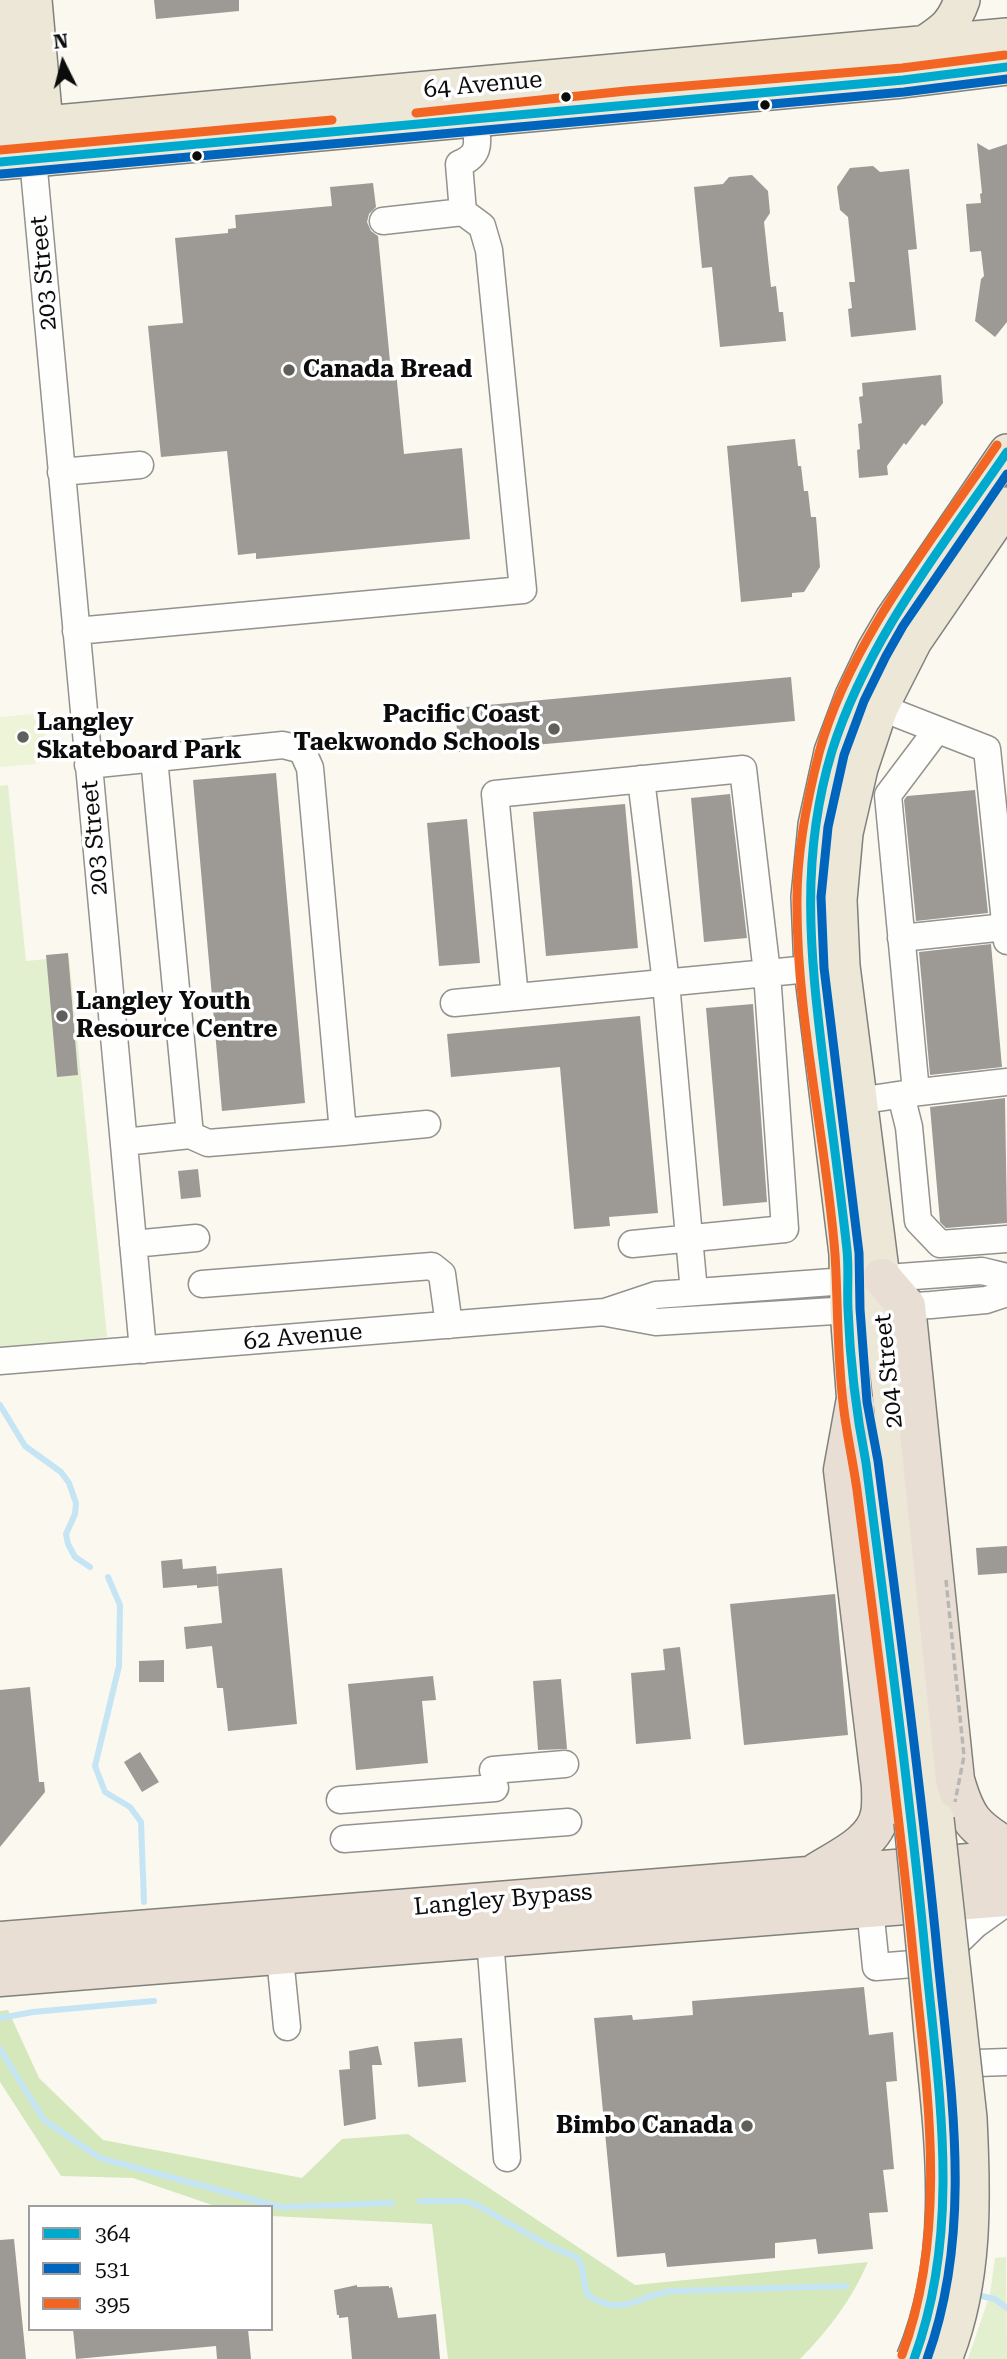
<!DOCTYPE html>
<html>
<head>
<meta charset="utf-8">
<style>
	body { margin:0 }
	#map { position:relative; width:1007px; height:2359px; overflow:hidden; background:#faf8ef; font-family:"Roboto Serif",serif }
	canvas { display:block }
	.legend { position:absolute; left:28px; top:2205px; width:245px; height:126px; box-sizing:border-box; background:#fff; border:2px solid #9e9e9e; margin:0; padding:9px 12px; list-style:none; font-size:21px; color:#0c0c0c }
	.legend li { display:flex; align-items:center; gap:14px; height:35px }
	.legend b { width:35px; border:2px solid #9e9e9e }
	.north { position:absolute; left:28px; top:28px; width:70px; height:70px; -webkit-text-stroke:5px #fff; paint-order:stroke; rotate:354deg; font-size:19px; font-weight:700; line-height:28px; text-align:center; color:#0c0c0c }
	.north::after { content:''; display:block; margin:auto; width:24px; height:32px; background:#0c0c0c; clip-path:polygon(50% 0,100% 100%,50% 72%,0 100%) }
</style>
</head>
<body>
<div id="map">
<canvas width="1007" height="2359"></canvas>
<ul class="legend">
<li><b style="height:9px;background:#00a9ce"></b>364</li>
<li><b style="height:9px;background:#0065bd"></b>531</li>
<li><b style="height:9px;background:#f26522"></b>395</li>
</ul>
<div class="north">N</div>
</div>
<script>
const c = document.querySelector('canvas').getContext('2d');
c.lineJoin = 'round';
function fill(path, color) { c.fillStyle = color; c.fill(path, 'evenodd'); }
function strokePath(path, color, width, dash) { c.strokeStyle = color; c.lineWidth = width; c.lineCap = dash ? 'butt' : 'round'; c.setLineDash(dash || []); c.stroke(path); }
function write(font, color, halo, rows, align = 'center') {
  c.font = font + ' "Roboto Serif",serif'; c.lineWidth = 7; c.setLineDash([]); c.textBaseline = 'middle'; c.strokeStyle = halo; c.fillStyle = color; for (const [text, x, y, turn = 0] of rows) {
    c.save(); c.translate(x, y); c.rotate((+turn || 0) * Math.PI / 180); c.textAlign = isNaN(turn) ? turn : align; if (halo) c.strokeText(text, 0, 0); c.fillText(text, 0, 0); c.restore();
  }
}
const green = new Path2D(`
	M8,785l18,176 43,-4 38,380 -107,11v-562z
	M1006,2257l1,102h-39l22,-65 5,-36z`);
const forest = new Path2D(`
	M8,2010l31,68 64,62 199,38 40,-39 66,-5 227,151 233,-23c-16,37 -39,68 -68,97h-352l-16,-135 -161,-8v-9h-53l-85,-29 -72,-2 -61,-94v-71z`);
const pitch = new Path2D(`
	M33,714l1,6 9,-1 4,35 -11,1v9l-36,3v-50z`);
const stream = new Path2D(`
	M0,1405l25,41 36,26 8,11 7,20 -1,11 -9,20 2,10 7,13 15,10
	M108,1577l12,28 -1,61 -24,100 10,26 25,15 11,15 3,80
	M0,2018l33,-6 121,-11
	M0,2049l44,71 56,38 181,49 111,-4
	M420,2201h46l13,5 70,40 27,11 5,7 6,31c38,23 48,1 85,-4l174,-5
	M972,2294l23,5 12,9`);
const building = new Path2D(`
	M154,0h85v11l-83,8z
	M977,143l12,7 18,-6v178l-12,15 -20,-16 6,-42 3,-3 -3,-25 -11,1 -4,-48 15,-1 -1,-9 2,-1z
	M873,166l7,6 29,-3 8,80 -9,1 8,80 -65,7 -3,-28 4,-1 -3,-26h6l-7,-65 -8,-7 -3,-23 13,-19z
	M752,175l16,16 2,22 -6,9 7,65 5,-1 3,26h4l3,29 -66,6 -8,-80 -10,1 -8,-81 29,-3 6,-7z
	M373,183l3,24 -7,7 -2,8 4,9 7,5 13,136 5,-1 8,83 58,-6 8,91 -214,20v-6l-18,2 -11,-104 -66,6 -13,-131 35,-3 -8,-85 53,-5v-4l8,-1 -1,-13 97,-9 -2,-19z
	M941,375l2,28 -18,23 -3,-2 -16,21 -2,-2 -17,23 1,9 -29,3 -2,-28 3,-1 -2,-25 4,-1 -3,-26 4,-1 -1,-13z
	M795,439l3,27h3l3,25h4l3,26h5l4,50 -16,25 -12,1v4l-51,5 -14,-156z
	M791,677l4,44 -336,31 -4,-44z
	M276,773l29,330 -83,8 -29,-331z
	M975,790l13,123 -72,8 -12,-121 3,-4z
	M730,794l17,144 -43,4 -13,-144z
	M625,804l13,144 -92,8 -13,-144z
	M467,819l13,144 -41,3 -12,-143z
	M991,944l11,123 -72,8 -11,-123z
	M68,953l10,122 -21,2 -11,-122z
	M753,1004l14,198 -44,4 -17,-198z
	M640,1016l18,197 -49,4 1,9 -36,3 -14,-162 -109,10 -4,-43z
	M1005,1098l2,125 -61,5 -6,-6 -10,-115z
	M198,1169l3,28 -20,2 -3,-28z
	M1007,1546v27l-29,2 -2,-27z
	M182,1559l1,10 33,-3 2,20 -21,2v-3l-34,3 -2,-27z
	M282,1568l15,156 -69,7 -5,-43h-6l-5,-42 -26,3 -2,-22 38,-4 -5,-49z
	M835,1594l13,141 -104,10 -14,-141z
	M680,1647l11,92 -55,5 -5,-71 34,-3 -2,-21z
	M164,1660v22h-25v-21z
	M433,1676l3,24 -14,1 6,62 -72,7 -8,-86z
	M561,1679l6,70 -29,1 -5,-69z
	M30,1687l9,95h5l1,10 -45,55v-157z
	M140,1752l19,30 -17,10 -18,-30z
	M864,1987l5,48 24,-3 4,49 -11,1 8,87 -11,1 5,42 -19,1 4,36 -55,5 -2,-15 -41,4v15l-108,9 -2,-14 -48,4 -23,-239 38,-3 1,5 60,-5 -1,-14z
	M462,2038l4,44 -48,5 -4,-45z
	M378,2046l4,19h-10l4,54 -32,7 -5,-56 11,-1 -1,-18z
	M14,2239l12,120h-26v-119z
	M357,2285v2l32,-1v2l3,-1 6,31 38,-4 4,45h-88l-4,-42 -9,1v-3h-2l-3,-25z
	M73,2329h175l3,30h-34l-1,-13 -140,13z`);
const minor = new Path2D(`
	M33,159l110,1191
	M463,212l-4,-48c24,-10 18,-23 16,-45
	M61,472l79,-7
	M76,631l447,-41 -34,-340 -7,-24 -19,-14 -80,9
	M864,701l123,48 20,192
	M154,758l36,377
	M88,765l195,-20 19,5 8,18 33,364 84,-8
	M641,779l25,204 28,309
	M901,938l105,-11
	M515,997l-20,-203 248,-25 24,204 18,256 -153,15
	M454,1003l376,-36
	M916,1092l-28,-297 49,-65
	M901,1095l8,32 9,94 22,23 67,-5
	M858,1101l53,-8 96,-11
	M124,1142l66,-7 18,8 135,-11
	M133,1244l63,-6
	M202,1284l230,-18 10,8 7,51
	M607,1313l49,9 275,-17 55,-5 21,-7
	M0,1361l605,-49 51,-17 326,-24 25,6
	M493,1770l72,-6
	M340,1800l155,-12
	M344,1839l224,-17
	M870,1908l6,59 61,-5
	M278,1938l9,89
	M490,1939l17,219
	M941,1958l34,-33 32,-23
	M947,2064l60,-2`);
const major = new Path2D(`
	M2,0l13,127 11,20
	M34,0l11,124 -7,21
	M925,43c20,-13 29,-20 37,-43
	M0,128l1007,-92
	M0,162l903,-82 104,-13
	M936,1819l-55,-512 1,-29 -40,-312 -3,-66 6,-67 15,-65 20,-60 34,-67 93,-136
	M912,1822l-46,-359 -11,-59 -7,-94 -1,-56 -35,-285 -3,-72 7,-72 16,-73 21,-56 22,-46 18,-31 114,-167`);
const highway = new Path2D(`
	M882,1278l24,28 49,474c11,38 18,47 52,67
	M817,1872c22,-14 58,-29 63,-58 2,-9 1,-19 1,-28l-38,-316 12,-66
	M0,1941l1007,-81
	M0,1977l1007,-80`);
const pathBridge = new Path2D(`
	M946,1580l18,176 -9,46`);
const majorBridge = new Path2D(`
	M936,1819l33,299c4,81 6,165 -25,241
	M912,1822c7,71 14,141 20,212 11,109 26,221 -18,325`);
const bus1 = new Path2D(`
	M0,162l903,-82 104,-13
	M914,2359c49,-133 24,-271 11,-408 -16,-163 -38,-325 -59,-488 -10,-51 -16,-102 -18,-154 -1,-20 1,-39 -1,-59 -7,-64 -16,-127 -24,-191 -13,-106 -23,-203 9,-308 35,-111 110,-204 175,-299`);
const bus2 = new Path2D(`
	M1,174l903,-82 103,-13
	M927,2359c48,-132 23,-273 10,-409 -16,-163 -38,-326 -59,-489l-11,-59 -7,-93 -1,-56 -35,-285 -3,-71 7,-70 16,-72 20,-54 22,-45 17,-30 104,-152`);
const bus3 = new Path2D(`
	M416,113l210,-22 276,-23 103,-13
	M0,150l332,-30
	M902,2355c50,-136 22,-282 9,-422 -15,-148 -35,-295 -54,-443 -4,-29 -11,-58 -14,-88 -6,-49 -5,-99 -8,-148 -9,-118 -39,-236 -38,-355 0,-49 10,-99 22,-146 30,-111 114,-214 178,-308`);
const markers = [
	[566,97,6,"#0c0c0c"],
	[765,105,6,"#0c0c0c"],
	[197,156,6,"#0c0c0c"],
	[289,370,7,"#5f5f5b"],
	[554,729,7,"#5f5f5b"],
	[23,737,7,"#5f5f5b"],
	[62,1016,7,"#5f5f5b"],
	[747,2126,7,"#5f5f5b"]
];
const streetNames = [
	["64 Avenue",483,85,-5],
	["203 Street",44,273,-95],
	["203 Street",95,838,-95],
	["62 Avenue",303,1337,-5],
	["204 Street",889,1371,-96],
	["Langley Bypass",503,1900,-5]
];
const poiNames = [
	["Canada Bread",303,370],
	["Pacific Coast",540,715,"right"],
	["Taekwondo Schools",540,743,"right"],
	["Langley",37,723],
	["Skateboard Park",37,751],
	["Langley Youth",76,1002],
	["Resource Centre",76,1030],
	["Bimbo Canada",733,2126,"right"]
];
fill(green, '#e3f0cf');
fill(forest, '#d4e8bc');
fill(pitch, '#edf4d8');
strokePath(stream, '#c5e5f5', 6);
fill(building, '#9d9a95');
strokePath(minor, '#93928e', 29);
strokePath(major, '#80807c', 38);
strokePath(highway, '#80807c', 41);
strokePath(minor, '#fefefd', 26);
strokePath(major, '#ece7d7', 35);
strokePath(highway, '#e9ded4', 38);
strokePath(majorBridge, '#80807c', 38, []);
strokePath(pathBridge, '#b7b7b5', 3.5, [7, 3.5]);
strokePath(majorBridge, '#ece7d7', 35);
strokePath(bus1, '#00a9ce', 9);
strokePath(bus2, '#0065bd', 9);
strokePath(bus3, '#f26522', 9);
for (const [x, y, r, color] of markers) { const dot = new Path2D(); dot.arc(x, y, r, 0, 2 * Math.PI); c.fillStyle = color; c.fill(dot); strokePath(dot, '#fff', 2.5); }
write('24px', '#0c0c0c', '#fff', streetNames);
write('bold 24px', '#0c0c0c', '#fff', poiNames, 'left');
</script>
</body>
</html>
